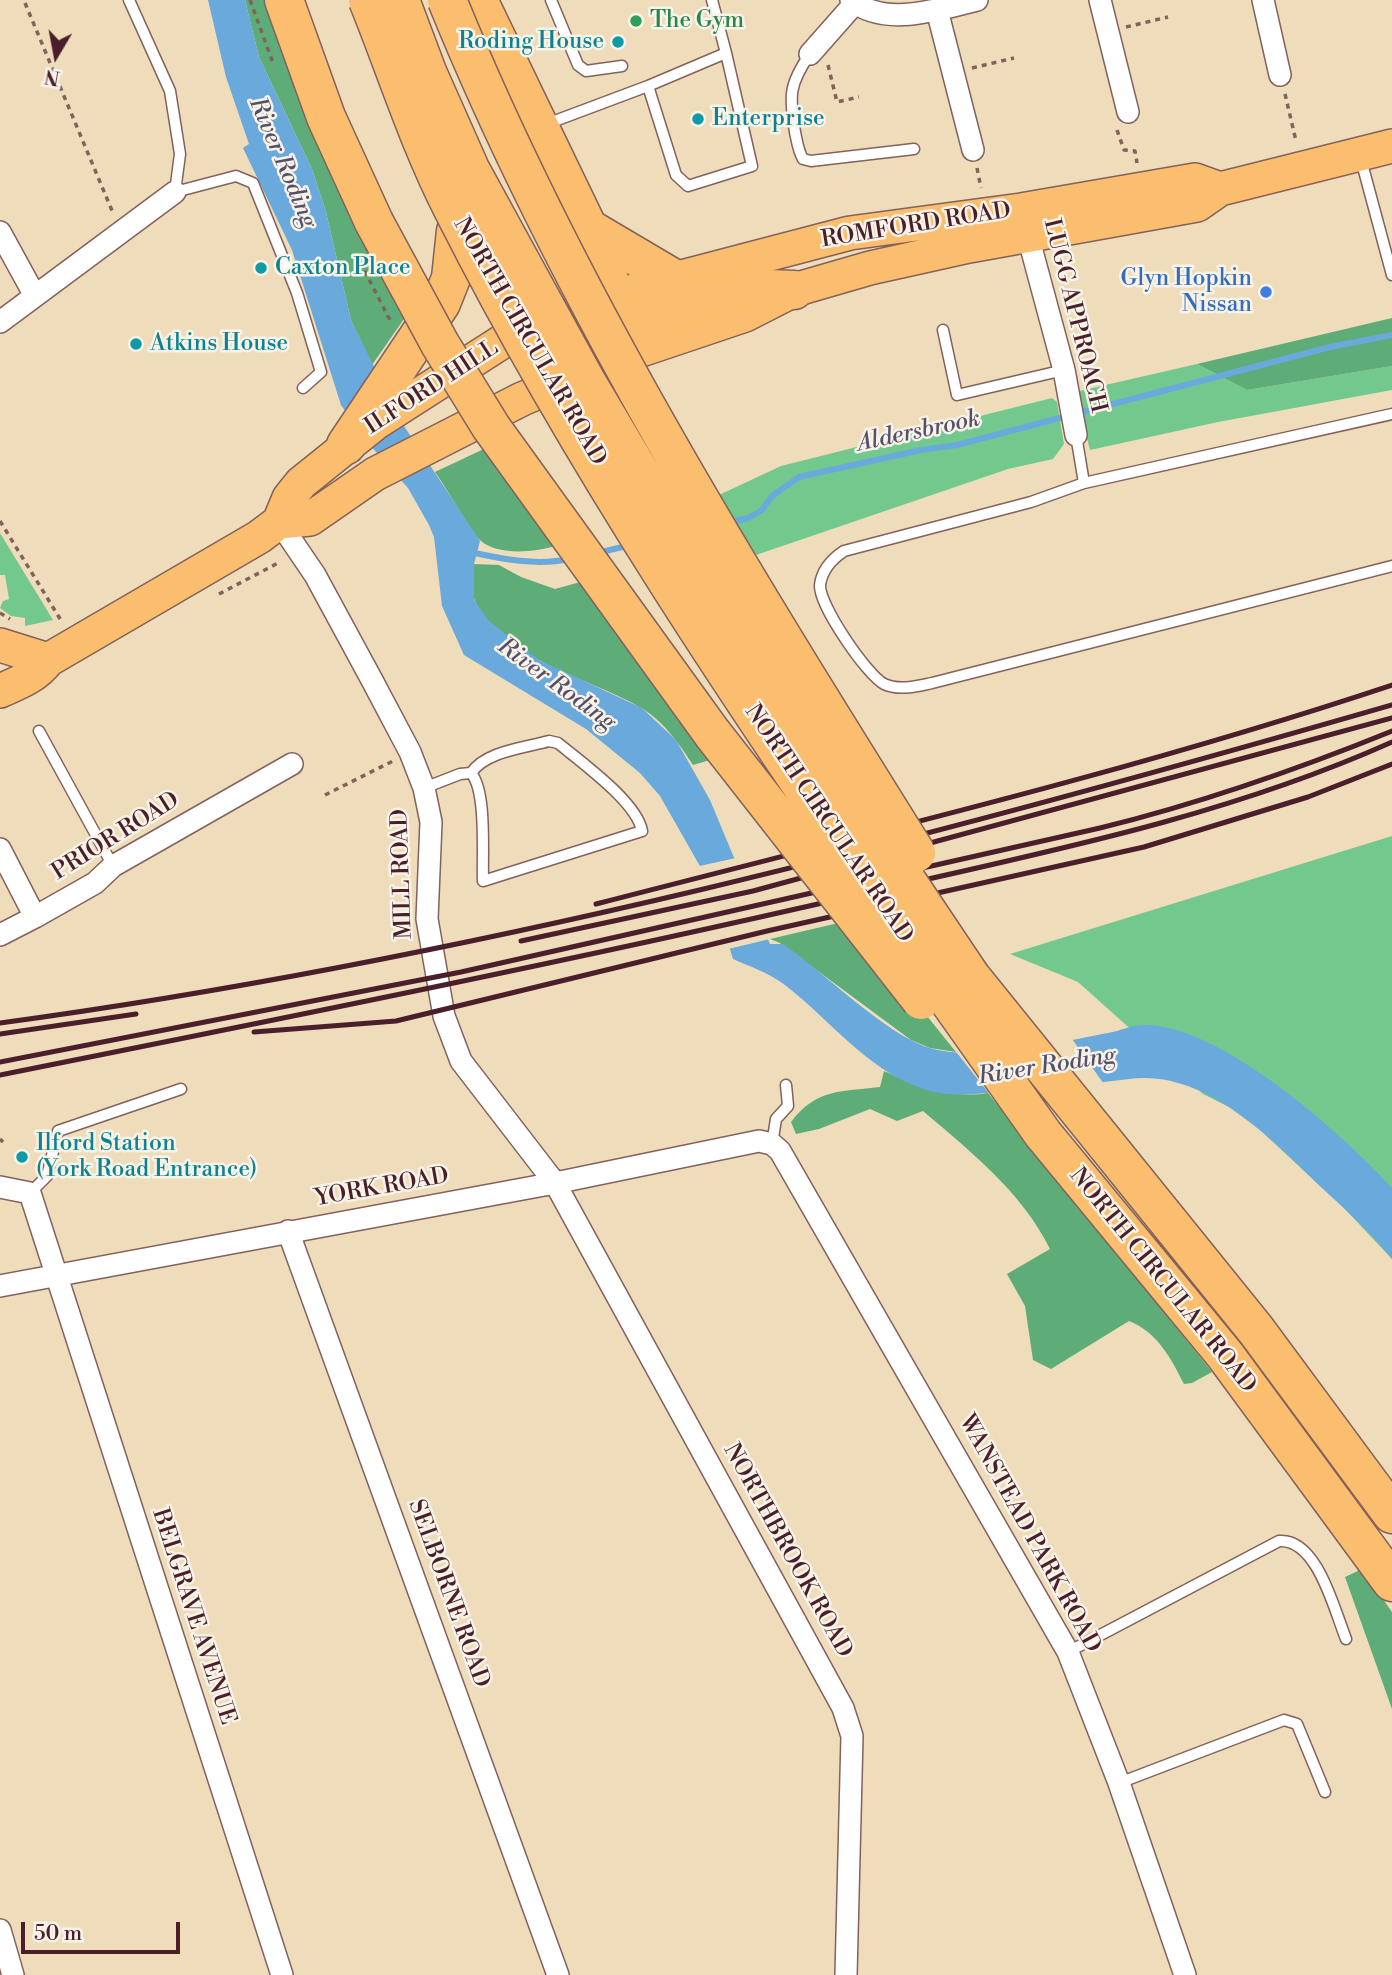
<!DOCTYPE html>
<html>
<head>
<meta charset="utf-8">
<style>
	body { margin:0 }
	#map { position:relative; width:1392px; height:1975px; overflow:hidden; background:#eedcba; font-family:"Libre Bodoni",serif }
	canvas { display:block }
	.north { position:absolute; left:21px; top:21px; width:70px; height:70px; -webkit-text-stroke:5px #f7f3e8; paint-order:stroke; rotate:190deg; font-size:19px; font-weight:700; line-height:28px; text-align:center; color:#4a1f2b }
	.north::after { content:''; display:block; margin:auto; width:24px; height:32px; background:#4a1f2b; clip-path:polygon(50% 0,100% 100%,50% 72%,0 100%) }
	.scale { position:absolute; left:21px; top:1922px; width:159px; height:32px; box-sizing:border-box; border:4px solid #4a1f2b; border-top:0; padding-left:9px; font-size:21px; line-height:24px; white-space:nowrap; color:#4a1f2b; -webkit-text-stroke:5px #f7f3e8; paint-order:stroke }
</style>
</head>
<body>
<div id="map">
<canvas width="1392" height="1975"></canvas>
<div class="north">N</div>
<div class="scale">50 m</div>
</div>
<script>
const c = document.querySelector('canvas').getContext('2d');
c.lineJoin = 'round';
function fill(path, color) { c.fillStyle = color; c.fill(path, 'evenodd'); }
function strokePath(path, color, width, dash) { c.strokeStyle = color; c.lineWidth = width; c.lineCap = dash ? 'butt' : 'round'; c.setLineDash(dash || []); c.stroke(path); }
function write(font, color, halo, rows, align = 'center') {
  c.font = font + ' "Libre Bodoni",serif'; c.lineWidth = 5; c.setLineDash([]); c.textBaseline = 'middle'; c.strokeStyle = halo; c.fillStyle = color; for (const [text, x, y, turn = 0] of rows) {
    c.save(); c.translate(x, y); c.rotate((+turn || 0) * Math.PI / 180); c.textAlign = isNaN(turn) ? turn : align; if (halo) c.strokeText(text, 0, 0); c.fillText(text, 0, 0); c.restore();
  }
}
const green = new Path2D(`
	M1197,364l50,26 145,-24v24l-174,32 -128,28 -15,-58z
	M1052,398l5,4 7,42 -11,15 -45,10 -252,86 -37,-60 62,-29z
	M0,533l53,87 -28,6v-8l-14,-2 -11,-8 3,-7 6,-2 -4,-24h-5z
	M1392,836v423l-49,-52 -83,-77 -29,-22 -28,-14 -125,-112 -68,-28z`);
const forest = new Path2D(`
	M245,0h21l140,316 -34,49 -21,-45 -25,-108 -14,-43 -53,-112z
	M1392,318v48l-145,24 -50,-26z
	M488,447l68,99c-22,6 -57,10 -75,-5 -8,-6 -37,-57 -46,-69z
	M474,564l25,1 22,12 34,12 29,-8 136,176 -27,8c-14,-21 -28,-42 -50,-56 -51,-31 -140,-48 -168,-108 -5,-11 -2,-26 -1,-37z
	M834,924l22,4 100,124 -26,-4 -19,-8 -131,-97 -10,-4z
	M884,1071c35,16 65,28 104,22l224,279 -20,11 -8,1c-13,-26 -27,-52 -55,-63l-78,48 -18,-9 -8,-54 -18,-32 43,-25c-28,-57 -79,-97 -127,-138l-26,10 -27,-12 -51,20 -23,5 -5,-12c26,-34 50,-30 89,-35z
	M1362,1569l30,43v97l-47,-132z`);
const water = new Path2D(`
	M208,0h37l14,57 53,112 14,43 25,108 51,103 78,118 -6,23v36l15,21 50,39 103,48 34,32 34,60 60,144h13c41,28 103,91 147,104 46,14 131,-6 178,-15 12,-2 24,-8 36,-8 76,-1 199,109 248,163v71c-21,-26 -46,-49 -71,-72 -50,-48 -115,-118 -192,-108 -42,5 -84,10 -127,13 -23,1 -44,5 -68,0 -62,-15 -101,-70 -149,-107 -16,-12 -34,-18 -52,-26l-24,-77 -49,-86 -20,-23 -54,-44 -122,-74 -22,-49 -8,-69 -5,-12 -21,-37 -39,-44 -28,-39 -49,-155 -49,-102 6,-4 -23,-67z`);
const pier = new Path2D(`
	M736,858l9,15 25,66 -46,11 -19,-66 -10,-17z
	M1070,1036l36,51 -115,9 -38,-48 90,-6z`);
const stream = new Path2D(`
	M727,523l21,-5 14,-8 10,-14 27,-19 122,-27 36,-5 373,-98 62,-12
	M470,552c32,7 67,14 99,7
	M597,553l34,-8`);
const path = new Path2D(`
	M250,0l23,63
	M25,3l88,210
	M1126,27l42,-10
	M828,65l9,37 22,-5
	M972,68l42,-10
	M1285,94l11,47
	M1117,130l7,20 11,1 2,12
	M977,168l4,20
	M360,262l32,62
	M0,521l62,101
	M219,594l61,-32
	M0,613l10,6
	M325,795l68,-34
	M0,1139l3,3`);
const lane = new Path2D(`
	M129,0l41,91 10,63 -5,38 61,-16 17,7 44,110 24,79 -18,16
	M551,0l27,65 8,6 36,-5
	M810,54c-21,30 -21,42 -15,78 2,9 3,19 8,27l8,2 103,-12
	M648,86l28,89 12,11 64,-20 -26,-113
	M544,125l104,-39 78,-33 -14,-53
	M1360,156l32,119
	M943,330l14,65 107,-25
	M1392,414l-308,69 -53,19 -187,49c-12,8 -22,18 -24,34 -1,20 46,89 64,99 15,7 33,2 48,-1l460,-117
	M1076,435l8,48
	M39,731l74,135
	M549,741l9,2c23,19 79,59 84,88l-159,50c-1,-26 4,-90 -12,-108 15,-22 53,-25 78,-32z
	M424,788l36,-14 11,-1
	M772,1144l4,-25 12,-13 -2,-21
	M30,1193l17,-17 11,-45 123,-42
	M1068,1652l211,-111c38,-3 55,68 67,98
	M1119,1783l165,-63 13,4 28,68`);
const street = new Path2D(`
	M851,0c35,28 88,9 126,0
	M1100,0l28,112
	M1263,0l17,75
	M937,10l36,140
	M810,54l45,-51
	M1025,225l39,145 12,65
	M0,232l35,64
	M0,322l175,-130
	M279,522l36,53 58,107 37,70 14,36 7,34 -4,97 17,97 17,45 94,122 288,525 9,28 -6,239
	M0,849l35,68 60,-34 18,-17 179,-102
	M0,935l35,-18
	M0,1187l30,6 252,782
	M288,1231l270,744
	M0,1286l555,-103 204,-42 13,3 8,7 288,501 51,131 66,192
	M0,1930l13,45`);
const primary = new Path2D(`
	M279,522l31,-3 65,-45 147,-75 110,-46 113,-38 49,-25 76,-22 99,-22 228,-41 23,-16 172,-43
	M0,645l48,15
	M0,691c20,-9 35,-14 48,-31l211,-123 20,-15 10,-24 12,-15 76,-61 134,-86 106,-36 23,-12 210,-55 171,-23 174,-30 25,9`);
const highway = new Path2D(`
	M284,0l42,117 48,105
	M478,0l110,228 42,104 2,21
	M588,228l88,52
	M541,365c69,-13 128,-63 198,-75 17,-3 37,0 55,0
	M346,445l95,-142 10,-25 5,-47
	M971,977l285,353 136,184
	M944,994l99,140 182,221 167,227`);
const rail = new Path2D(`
	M596,904c266,-69 535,-132 796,-219
	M521,941l232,-50 639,-173
	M0,1023c473,-64 934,-186 1392,-318
	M254,1032l142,-11 371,-90 377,-84 164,-50 84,-33
	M0,1034l136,-20
	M0,1062l461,-90 639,-144c101,-25 196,-58 292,-97
	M0,1075c285,-57 570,-114 853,-179 183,-42 367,-77 539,-154`);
const highwayBridge = new Path2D(`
	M368,0c28,69 51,143 85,209 139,276 317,531 491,785
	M400,0l27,72 43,97 117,214 103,174 281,420
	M447,0c121,298 299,581 469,853
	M374,222l66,122 51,83 221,306 209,267`);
const markers = [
	[636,21,7,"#2e9e5b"],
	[618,42,7,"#0f9aa8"],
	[698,119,7,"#0f9aa8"],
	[261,268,7,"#0f9aa8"],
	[1266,292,7,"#3f7fe0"],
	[136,344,7,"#0f9aa8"],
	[22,1157,7,"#0f9aa8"]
];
const leisureNames = [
	["The Gym",650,21]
];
const cultureNames = [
	["Roding House",604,42,"right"],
	["Enterprise",712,119],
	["Caxton Place",275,268],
	["Atkins House",150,344],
	["Ilford Station",36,1144],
	["(York Road Entrance)",36,1170]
];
const streetNames = [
	["ROMFORD ROAD",916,226,-9],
	["LUGG APPROACH",1074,316,76],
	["NORTH CIRCULAR ROAD",529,342,60],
	["ILFORD HILL",432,388,-33],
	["NORTH CIRCULAR ROAD",828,824,56],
	["PRIOR ROAD",116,837,-32],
	["MILL ROAD",403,874,-92],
	["YORK ROAD",382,1188,-10],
	["NORTH CIRCULAR ROAD",1162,1281,51],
	["WANSTEAD PARK ROAD",1029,1534,61],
	["NORTHBROOK ROAD",787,1551,61],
	["SELBORNE ROAD",448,1594,70],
	["BELGRAVE AVENUE",193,1617,72]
];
const shopNames = [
	["Glyn Hopkin",1252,279],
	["Nissan",1252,305]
];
const waterNames = [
	["River Roding",282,163,67],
	["Aldersbrook",919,432,-12],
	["River Roding",556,685,36],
	["River Roding",1047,1067,-9]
];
fill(green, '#73c98d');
fill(forest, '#5ead78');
fill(water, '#6aa9dc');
fill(pier, '#eedcba');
strokePath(stream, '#6aa9dc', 6);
strokePath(lane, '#83615d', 13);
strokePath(street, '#83615d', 24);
strokePath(primary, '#83615d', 36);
strokePath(highway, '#83615d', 41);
strokePath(path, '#83615d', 3.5, [5, 5]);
strokePath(lane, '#fff', 10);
strokePath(street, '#fff', 21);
strokePath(primary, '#fabe6e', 33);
strokePath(highway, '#fabe6e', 38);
strokePath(rail, '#4a1f2b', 5);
strokePath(highwayBridge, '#83615d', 41, []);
strokePath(highwayBridge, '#fabe6e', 38);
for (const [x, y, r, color] of markers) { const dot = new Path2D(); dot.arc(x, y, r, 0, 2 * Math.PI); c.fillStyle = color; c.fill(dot); strokePath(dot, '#f7f3e8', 2.5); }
write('23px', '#27864d', '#f7f3e8', leisureNames, 'left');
write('23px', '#0d838f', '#f7f3e8', cultureNames, 'left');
write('23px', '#4a1f2b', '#f7f3e8', streetNames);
write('23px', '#366cbe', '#f7f3e8', shopNames, 'right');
write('italic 24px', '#554f69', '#f7f3e8', waterNames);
</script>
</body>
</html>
